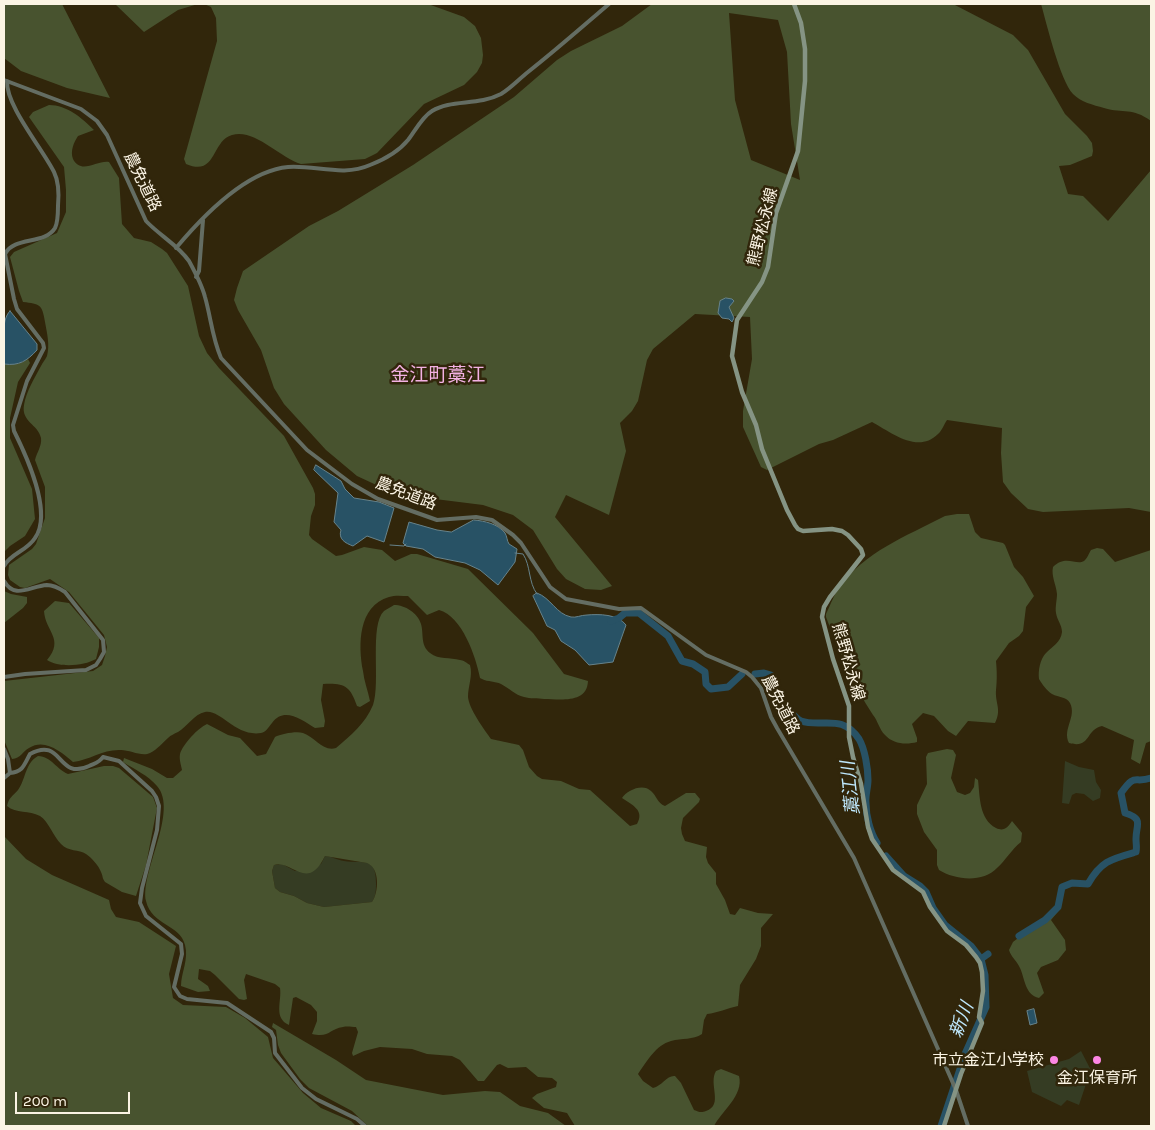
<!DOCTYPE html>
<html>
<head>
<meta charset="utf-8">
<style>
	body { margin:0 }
	#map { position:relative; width:1155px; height:1130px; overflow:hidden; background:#31260b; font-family:Karla,sans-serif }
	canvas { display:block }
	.frame { position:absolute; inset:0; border:5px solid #fbf4e4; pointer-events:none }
	.scale { position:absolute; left:15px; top:1092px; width:115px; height:22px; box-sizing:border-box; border:2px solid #fbf4e4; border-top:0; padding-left:6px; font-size:15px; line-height:18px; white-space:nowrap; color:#fbf4e4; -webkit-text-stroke:4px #31260b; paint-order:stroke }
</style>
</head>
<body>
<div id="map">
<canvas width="1155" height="1130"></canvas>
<div class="frame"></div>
<div class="scale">200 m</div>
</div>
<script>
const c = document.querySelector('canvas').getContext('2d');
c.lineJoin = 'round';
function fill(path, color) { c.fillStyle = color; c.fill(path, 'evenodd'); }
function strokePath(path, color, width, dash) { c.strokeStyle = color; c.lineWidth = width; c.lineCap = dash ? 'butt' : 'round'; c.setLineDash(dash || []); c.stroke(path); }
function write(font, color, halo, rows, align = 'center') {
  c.font = font + ' Karla,"Noto Sans JP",sans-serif'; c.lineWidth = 5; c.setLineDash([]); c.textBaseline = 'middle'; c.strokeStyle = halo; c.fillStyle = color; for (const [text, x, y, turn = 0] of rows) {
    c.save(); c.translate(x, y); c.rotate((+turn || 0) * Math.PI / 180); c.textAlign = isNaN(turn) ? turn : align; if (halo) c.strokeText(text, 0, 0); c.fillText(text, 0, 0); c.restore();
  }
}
const green = new Path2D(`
	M1065,761l14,6 15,3 2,12 5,8 -1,8 -7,3 -9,-7 -8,-1 -4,2 -3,9 -7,-1z
	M325,856c6,0 12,4 19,5 20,3 32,-5 32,22 0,7 0,13 -4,19l-48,5 -17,-4 -13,-7 -14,-4 -5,-4 -3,-17 2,-6 8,-1 13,7 26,-7z
	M1081,1051l12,23 -7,10 -7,21 -12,-5 -6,6 -29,-14 -5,-21 42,-12z`);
const forest = new Path2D(`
	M4,4h58l48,94 -43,-10 -46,-17 -17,-13z
	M115,4h83l-20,6 -34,22z
	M204,4h224l36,13 11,9 6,12 2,17 -1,8 -5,9 -13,13 -40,19 -47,49 -12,6 -64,5c-22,-7 -47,-36 -69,-29 -21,6 -15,42 -46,29l-2,-5 33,-118 -1,-23 -5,-11z
	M652,4h301l60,31 15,15 37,64 22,22 5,7 1,8 -1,5 -22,9 -11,1 9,28 15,2 25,25 43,-51v342l-22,-4 -86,4 -15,-3 -17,-16 -8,-11 -2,-29 1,-25 -55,-8c-3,4 -5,11 -9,14 -20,20 -46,-1 -66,-12l-39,18 -14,4 -52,26 -6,-3 -18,-40v-16l9,-52 -2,-42 -55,-3 -42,35 -6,11 -9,41 -6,10 -12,12 6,28 -17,64 -43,-20 -11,22 57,69 -11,4 -16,-1 -19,-10 -9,-10 -24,-39 -20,-15 -30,-10 -56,-7 -42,-9 -28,-13 -31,-26 -42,-46 -10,-16 -13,-38 -23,-40 -4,-10 3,-12 6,-17 66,-45 29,-15 75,-46 101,-68 43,-37 14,-9 51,-25zM729,13l49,7 9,32 4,72 9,56 -49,-20 -16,-60z
	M1041,4h110v117c-19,-14 -27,-7 -47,-13 -11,-3 -23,-6 -31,-14 -13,-14 -26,-69 -32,-90z
	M49,105c18,0 33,13 45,25l-16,6c-4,6 -8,15 -5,23 8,16 24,1 36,3l10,16 3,46 12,14 17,4 11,7 5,4 21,33 11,50 8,17 12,15 65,68 29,52 2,6v11l-4,11 -2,19 3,4 24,17 6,-1 22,-8 18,3 13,11 16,-7h6l51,15 65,64 31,41 24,7c-1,23 -28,18 -44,18 -6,-1 -14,0 -20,-2 -9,-2 -15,-9 -23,-13 -6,-3 -13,-2 -19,-5l-2,-1c-4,-21 -18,-62 -41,-68l-12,5 -19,-19c-6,0 -13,-1 -19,1 -31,9 -31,48 -26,74 1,10 5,20 7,30l-10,6 -3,-1c-7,-20 -12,-23 -34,-22l-2,16 4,21 -1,6 -9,1c-13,-8 -31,-22 -43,-5 -4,5 -6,9 -11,10 -26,4 -40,-24 -56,-21 -11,2 -18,15 -27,20 -4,2 -7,3 -10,6 -6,5 -10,11 -18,15 -8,4 -20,-3 -29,-3 -18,-1 -31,10 -48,12 -12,-10 -28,-24 -44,-14 -7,4 -8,10 -17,11l-8,-19v-59l89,-10 9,-6 3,-9 2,-9 -3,-12 -35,-43 -19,-13 -25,9 -5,-1 -10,-7 -2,-5 1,-10 23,-16 4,-5 9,-26v-31l-10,-27c2,-8 7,-14 6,-22 -3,-14 -20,-16 -17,-33 2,-13 11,-28 17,-39 2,-4 4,-6 6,-10 3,-11 0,-23 -2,-34 -3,-18 -5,-18 -22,-20l-4,-11 -9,-34 4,-5 43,-19 9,-21v-22l-2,-23 -35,-50 4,-5z
	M28,359l2,4 -12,19 -8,36v20l22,51 3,30 -10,17 -15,10 -6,6v-188c9,1 16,0 24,-5z
	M957,514h12l6,18 6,6 22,5 2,2 9,22 9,10 11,19 -8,11 -3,24 -4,5 -10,7 -13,18c1,11 1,19 0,29 -1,14 6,19 -1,33l-27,-2 -12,15 -8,-5 -14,-15 -11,-3 -11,11 5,14v4c-11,3 -24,2 -32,-7 -6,-6 -7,-14 -12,-20 -20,-30 -34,-64 -47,-98v-3c4,-8 7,-17 12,-25 27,-38 67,-52 107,-73z
	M1097,548l6,1 12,13 36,-12v191l-5,2 -6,21 -9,-5 3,-19 -32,-14c-17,4 -11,23 -33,17 -7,-14 8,-26 1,-40 -4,-7 -11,-5 -18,-9 -5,-3 -10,-10 -13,-15 -1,-8 1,-20 7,-26 6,-6 15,-11 16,-21 0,-7 -5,-12 -6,-19 -1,-6 1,-13 1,-19 -1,-10 -6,-18 -4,-27 13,-13 23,-1 31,-6 3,-2 5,-8 7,-11z
	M4,591l7,3 16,3v6l-4,5 -19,15z
	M55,601l14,2 30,35v9l-3,12c-12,7 -37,9 -49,1 18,-21 -2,-29 -3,-49z
	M394,605c11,0 24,8 27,19 3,10 -1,21 9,29 9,7 20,4 30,7 3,0 7,3 10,5 3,11 -2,21 -2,32 1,12 16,32 23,42l28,6 4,5 6,17 8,9 5,3 19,2 18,8 11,1 40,36 7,-2c8,-14 -5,-19 -15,-26 5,-8 21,-15 29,-7 6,5 6,12 14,15l21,-13h9l5,6 -1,3 -16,16 -2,10 1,6 3,7 22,6 -1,10 2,6 8,10v11l9,16 5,14 5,1 5,-7 18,5 15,1 -12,14v18l-5,13 -16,26 -2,21c-11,2 -20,7 -31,8l-3,6 -2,14c-9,6 -20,4 -31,7 -15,4 -24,20 -33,33l5,7 10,7c9,-2 14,-13 22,-12l6,7 13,27c5,2 7,3 12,1 18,-6 2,-27 10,-40l5,-2 18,7c5,19 -17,35 -25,50h-139l-8,-13 -23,-5 -12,-10 5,-4 19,-7 1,-5 -5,-4 -14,-1 -12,-10 -18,1 -8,-4 -3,1 -13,16h-6l-18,-21 -8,-4 -25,-2 -15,-5 -32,-2 -16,4 -11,5 -1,-3 6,-21 -2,-5c-4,0 -9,-1 -13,0 -14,2 -13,11 -31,7l5,-13v-9l-6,-7 -15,-8 -3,1 -4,27c-16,-7 -7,-24 -9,-37l-5,-4 -29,-10 -2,6 3,19 -3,1 -5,-1 -24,-24 -5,-4 -11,-2 -1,10 10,7 2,5 -12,1 -17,-6c0,-13 8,-27 4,-41 -5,-21 -33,-19 -39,-44 -6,-29 33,-90 11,-115 -8,-10 -23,-17 -34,-24l1,-4 28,11 15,9h6l9,-8c-1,-5 -3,-11 -2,-16 3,-10 18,-26 27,-30l21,11 12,3 17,18 9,-2 9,-17c6,-3 21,-6 28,-4 12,4 20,19 33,15 15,-13 29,-24 37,-43 8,-22 -4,-80 11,-94 3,-2 7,-4 10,-6zM325,856l42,7c13,5 12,29 5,39l-48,5 -17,-4 -13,-7 -14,-4 -5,-4 -3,-17 2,-6c18,-6 33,28 51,-9z
	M947,749l6,1 3,5 -5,23 6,14 8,3 5,-2 4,-6 1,-9 3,2c2,17 1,39 18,48 8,4 12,-1 16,-7l10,12 -1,9c-10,8 -15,18 -24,26 -14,15 -42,12 -58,2l-2,-5v-15l-13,-18 -7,-18v-9l10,-21 -1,-27 2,-4z
	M38,756c14,1 18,13 30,18l36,-8h9l6,2 34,29 4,11 -11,57 -10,31 -14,-4 -17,-10c-3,-4 -2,-6 -4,-10 -2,-6 -10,-15 -15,-18 -7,-5 -18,-2 -25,-10 -8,-8 -12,-22 -21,-28 -11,-6 -24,-2 -33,-10 2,-9 6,-10 11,-16 8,-11 7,-27 20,-34z
	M4,836l22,23 26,16 57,25 2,9 5,8 23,5 37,24 -7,28 4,24 10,7 43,2 19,11 23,19 5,21 30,35 18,15 30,13 5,5h-352z
	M1059,906l2,2 -10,12 14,20 1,10 -8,10 -17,7 -4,6 7,20 -5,5c-14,-3 -14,-19 -19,-30 -3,-7 -9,-11 -11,-18l4,-8z
	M273,1023l63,37 30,20 77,15 42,-4 15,1 20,14 28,7 18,13h-198l-16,-15 -43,-23 -9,-9 -19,-26 -3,-8 -2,-15 -4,-3z`);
const water = new Path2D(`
	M726,298l6,1 2,2 -5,6 5,11 -2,4 -3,-3 -7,-1 -4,-5 2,-12z
	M10,311l27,33v6c-10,11 -18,16 -33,14 0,-14 -4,-44 6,-53z
	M316,465l25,16 4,8 9,9 25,4 15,6 -10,34 -17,-6 -14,10c-8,-3 -15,-7 -12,-16l-7,-8 4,-29 -24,-23z
	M474,520c11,1 24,4 31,13 2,3 2,8 4,11l8,5 -2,13 -17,23 -18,-15 -15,-7 -30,-6 -12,-8 -17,-3 -3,-3 6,-21 28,8 14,2z
	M537,593c14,5 19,21 34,24 5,1 10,-2 16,-2 12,-1 31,-1 39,10l-13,37 -24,3 -14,-15 -14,-9 -6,-11 -8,-4 -14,-30z
	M1034,1009l3,14 -7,2 -3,-14z`);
const stream = new Path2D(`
	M390,545l14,1 2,-2
	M515,553l8,1c8,12 5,28 14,40`);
const river = new Path2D(`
	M611,621l8,-3 6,-5h14l29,23 14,25 11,3 12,8 1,12 5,5 17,-2 14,-13
	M755,674l9,-1 7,2c5,9 1,18 6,26 3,3 7,4 10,7 5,4 8,10 14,13 21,7 41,-8 58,18 6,10 9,30 9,41 0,8 -3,16 -2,23 0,13 4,29 11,40
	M886,856l18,20 16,10 6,6 7,16 12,17 26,21 10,13 4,16 1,32 -21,47 -24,72
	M1019,936l26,-16 13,-13 4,-20 10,-4 16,1c13,-23 23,-25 48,-32 1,-5 0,-8 0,-13 0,-15 8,-20 -11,-26l-4,-20c15,-21 12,-9 30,-15
	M981,959l7,-5`);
const tertiary = new Path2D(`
	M4,80l77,29 16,12 10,14 39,86c13,14 32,24 43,40 6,11 13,24 16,36 6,21 7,40 16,61l86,92 45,34 26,15 59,21 39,-3 16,3 21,15 8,8 29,44 16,12 53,10 22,-1 65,47 40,17 6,5 9,11 10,29 6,11 77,130 102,232 12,36
	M176,248c26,-31 69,-77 112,-81 28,-2 55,10 82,-2 13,-5 29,-14 38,-25 7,-9 14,-23 24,-29 19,-12 46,-5 69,-17 10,-6 18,-15 27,-22 28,-22 54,-45 81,-68
	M196,277l3,-6 4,-51
	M4,566c7,-13 23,-15 31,-28 18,-25 -9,-83 -21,-107l-1,-6 14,-44 17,-33 -1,-5 -26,-34 -3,-10 -9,-45c9,-18 40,-9 50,-26 3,-6 3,-15 3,-22 1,-11 1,-24 -4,-34 -12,-24 -48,-66 -47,-91
	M4,581c11,19 26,5 43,4 7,0 12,3 18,7l38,48 1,12 -4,7 -4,6 -10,5 -61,4 -21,3
	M4,749l4,10 2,14 -6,5
	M10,773c13,-1 14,-8 20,-19 33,-18 27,27 59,12 6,-3 10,-3 14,-9l16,4 33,30 4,6 3,9 -2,24 -15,58 -2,15 6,13 35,28 1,10 -8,33 6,9 7,3 40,4 44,29 3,6 1,15 27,35 14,11 41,20 8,7`);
const secondary = new Path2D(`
	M794,4l7,19 4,26v32l-7,70 -22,62 -8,54 -6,15 -25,38 -5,36 10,36 14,33 6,24 25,61 8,15 3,4 5,2 29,-2 10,2 6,4 13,14 2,6 -33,42 -6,10 -2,10 11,42 16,47v31l4,20 8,27 7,43 4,12 21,31 30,22 7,15 17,24 19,14 10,12 4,6 2,9 1,19 -4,26 3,6 -21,51 -17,52`);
const markers = [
	[1054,1060,5,"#fc86e4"],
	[1097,1060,5,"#fc86e4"]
];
const streetNames = [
	["農免道路",142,182,64],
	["熊野松永線",763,227,-76],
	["農免道路",406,494,21],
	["熊野松永線",848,662,74],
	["農免道路",780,705,63]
];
const poiNames = [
	["市立金江小学校",1044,1060],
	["金江保育所",1097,1078,"center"]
];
const waterNames = [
	["藁江川",851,788,-96],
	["新川",962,1020,-69]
];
const quarterNames = [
	["金江町藁江",438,376]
];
fill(green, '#353c23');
fill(forest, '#48532f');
fill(water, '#285265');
strokePath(water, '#67838b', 1);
strokePath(stream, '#67838b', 1);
strokePath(river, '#285265', 7);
strokePath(tertiary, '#646d63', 4);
strokePath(secondary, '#859484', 4.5);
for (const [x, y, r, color] of markers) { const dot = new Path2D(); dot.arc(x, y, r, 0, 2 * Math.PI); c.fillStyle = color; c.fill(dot); strokePath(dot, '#31260b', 2); }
write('16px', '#fbf4e4', '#31260b', streetNames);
write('16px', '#fbf4e4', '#31260b', poiNames, 'right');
write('italic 18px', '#bfe8fd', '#31260b', waterNames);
write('19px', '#f3b1e3', '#31260b', quarterNames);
</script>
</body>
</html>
